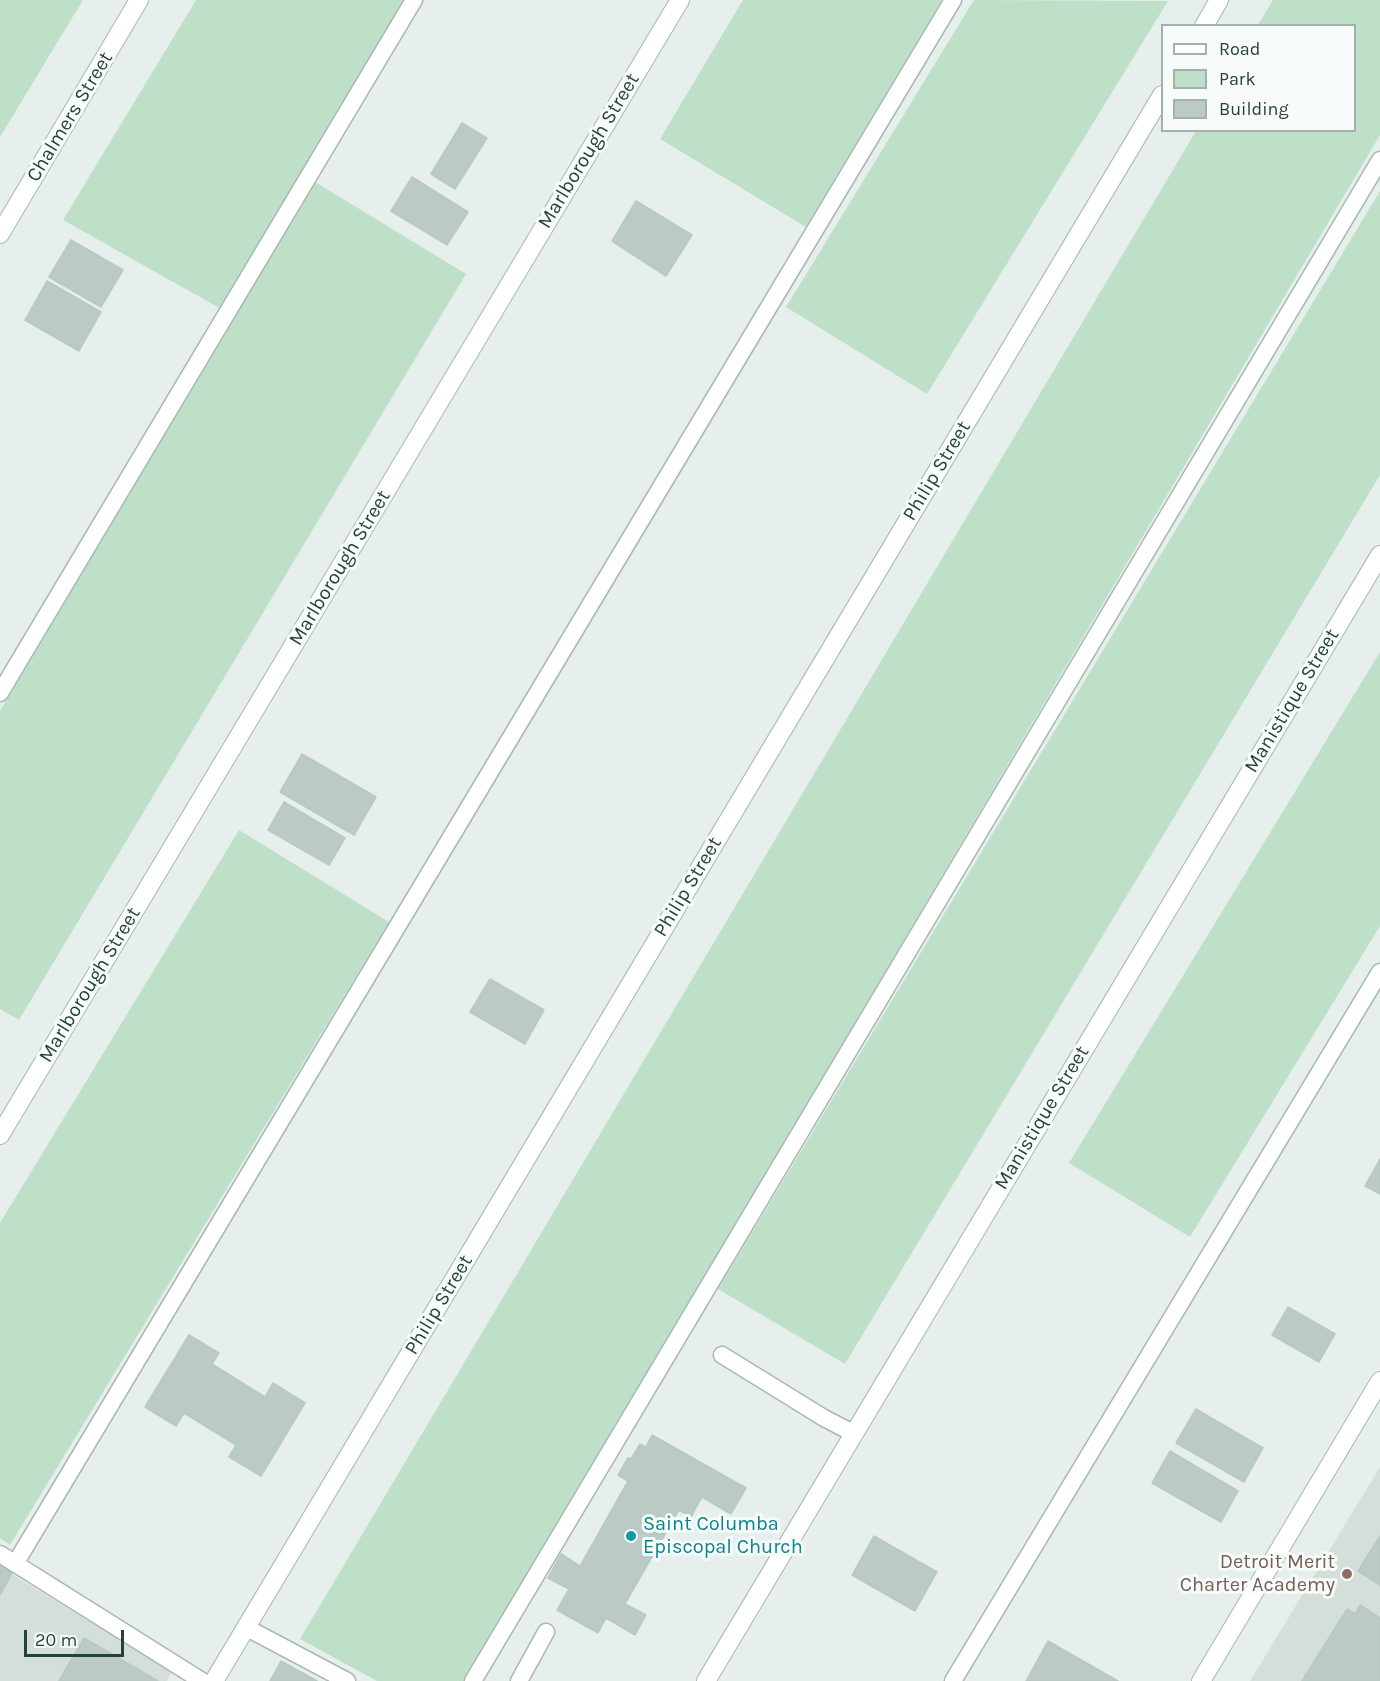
<!DOCTYPE html>
<html>
<head>
<meta charset="utf-8">
<style>
	body { margin:0 }
	#map { position:relative; width:1380px; height:1681px; overflow:hidden; background:#e6efeb; font-family:Karla,sans-serif }
	canvas { display:block }
	.legend { position:absolute; left:1161px; top:24px; width:195px; height:108px; box-sizing:border-box; background:#f7fbf9; border:2px solid #a3b1ad; margin:0; padding:8px 10px; list-style:none; font-size:18px; color:#24423a }
	.legend li { display:flex; align-items:center; gap:12px; height:30px }
	.legend b { width:30px; border:2px solid #a3b1ad }
	.scale { position:absolute; left:24px; top:1630px; width:100px; height:27px; box-sizing:border-box; border:3px solid #24423a; border-top:0; padding-left:8px; font-size:18px; line-height:21px; white-space:nowrap; color:#24423a; -webkit-text-stroke:4px #f7fbf9; paint-order:stroke }
</style>
</head>
<body>
<div id="map">
<canvas width="1380" height="1681"></canvas>
<ul class="legend">
<li><b style="height:8px;background:#fff"></b>Road</li>
<li><b style="height:16px;background:#bfe0c8"></b>Park</li>
<li><b style="height:16px;background:#bbcac4"></b>Building</li>
</ul>
<div class="scale">20 m</div>
</div>
<script>
const c = document.querySelector('canvas').getContext('2d');
c.lineJoin = 'round';
function fill(path, color) { c.fillStyle = color; c.fill(path, 'evenodd'); }
function strokePath(path, color, width, dash) { c.strokeStyle = color; c.lineWidth = width; c.lineCap = dash ? 'butt' : 'round'; c.setLineDash(dash || []); c.stroke(path); }
function write(font, color, halo, rows, align = 'center') {
  c.font = font + ' Karla,sans-serif'; c.lineWidth = 6; c.setLineDash([]); c.textBaseline = 'middle'; c.strokeStyle = halo; c.fillStyle = color; for (const [text, x, y, turn = 0] of rows) {
    c.save(); c.translate(x, y); c.rotate((+turn || 0) * Math.PI / 180); c.textAlign = isNaN(turn) ? turn : align; if (halo) c.strokeText(text, 0, 0); c.fillText(text, 0, 0); c.restore();
  }
}
const built = new Path2D(`
	M1380,1467v214h-130z
	M0,1567l172,105 -5,9h-167z`);
const green = new Path2D(`
	M0,0h83l-83,137z
	M196,0h213l-186,310 -160,-90z
	M743,0h199l-136,227 -146,-88z
	M974,0l194,1 -241,393 -141,-87z
	M1273,0h107v135l-914,1546h-89l-77,-42 896,-1508 158,-1v-104l-96,-1z
	M312,180l154,94 -447,746 -19,-11v-298z
	M1380,191v284l-535,889 -127,-75z
	M1380,652v274l-190,311 -121,-74z
	M239,830l150,92 -379,623 -10,-7v-315z`);
const building = new Path2D(`
	M462,123l25,15 -32,51 -24,-15z
	M412,177l56,35 -21,33 -56,-34z
	M636,201l56,34 -26,41 -54,-35z
	M71,240l52,30 -22,37 -52,-30z
	M47,281l54,31 -22,39 -54,-31z
	M302,754l74,43 -22,38 -74,-43z
	M284,802l61,36 -16,27 -61,-35z
	M490,979l54,31 -19,34 -55,-32z
	M1380,1159v35l-15,-8z
	M1288,1307l47,27 -16,28 -47,-27z
	M189,1335l30,18 -7,11 53,33 8,-14 32,20 -44,73 -32,-19 7,-12 -52,-32 -8,13 -31,-19z
	M1196,1409l67,39 -19,34 -68,-39z
	M652,1435l94,53 -15,26 -29,-17 -11,20 -12,-7 -54,94 21,11 -11,20 -29,-17 -8,15 -41,-23 12,-21 -21,-11 13,-24 19,12 48,-85 -10,-6 10,-17 3,1 9,-15 6,3z
	M1170,1451l68,40 -17,31 -69,-39z
	M874,1536l63,36 -22,39 -63,-36z
	M1380,1536v49l-22,-14z
	M0,1562l14,8 -14,25z
	M1360,1605l20,13v63h-78l45,-72 8,5z
	M84,1638l74,43h-99z
	M1048,1641l70,40h-92z
	M281,1661l36,20h-47z`);
const lane = new Path2D(`
	M0,693l414,-693
	M722,1355l102,63 29,15
	M0,1554l202,127
	M15,1564l938,-1564
	M247,1628l100,53
	M473,1681l907,-1521
	M519,1681l27,-49
	M953,1681l427,-709`);
const street = new Path2D(`
	M1204,26l15,-26
	M0,1135l680,-1135
	M214,1681l948,-1586
	M706,1681l674,-1126
	M1201,1681l179,-300`);
const secondary = new Path2D(`
	M0,234l139,-234`);
const markers = [
	[631,1536,6,"#0f9aa8"],
	[1347,1574,6,"#8d6e63"]
];
const streetNames = [
	["Chalmers Street",70,117,-59],
	["Marlborough Street",589,151,-59],
	["Philip Street",937,471,-59],
	["Marlborough Street",340,568,-59],
	["Manistique Street",1292,701,-59],
	["Philip Street",688,887,-59],
	["Marlborough Street",90,985,-59],
	["Manistique Street",1042,1118,-59],
	["Philip Street",439,1305,-59]
];
const cultureNames = [
	["Saint Columba",643,1524],
	["Episcopal Church",643,1547]
];
const educationNames = [
	["Detroit Merit",1335,1562],
	["Charter Academy",1335,1585]
];
fill(built, '#d4dfda');
fill(green, '#bfe0c8');
fill(building, '#bbcac4');
strokePath(building, '#b8c9c2', 1.5);
strokePath(lane, '#a8b8b2', 19);
strokePath(street, '#a8b8b2', 20);
strokePath(secondary, '#a4bbb3', 20);
strokePath(lane, '#fff', 16);
strokePath(street, '#fff', 18);
strokePath(secondary, '#fff', 18);
for (const [x, y, r, color] of markers) { const dot = new Path2D(); dot.arc(x, y, r, 0, 2 * Math.PI); c.fillStyle = color; c.fill(dot); strokePath(dot, '#f7fbf9', 2); }
write('20px', '#24423a', '#f7fbf9', streetNames);
write('20px', '#0d838f', '#f7fbf9', cultureNames, 'left');
write('20px', '#785e54', '#f7fbf9', educationNames, 'right');
</script>
</body>
</html>
